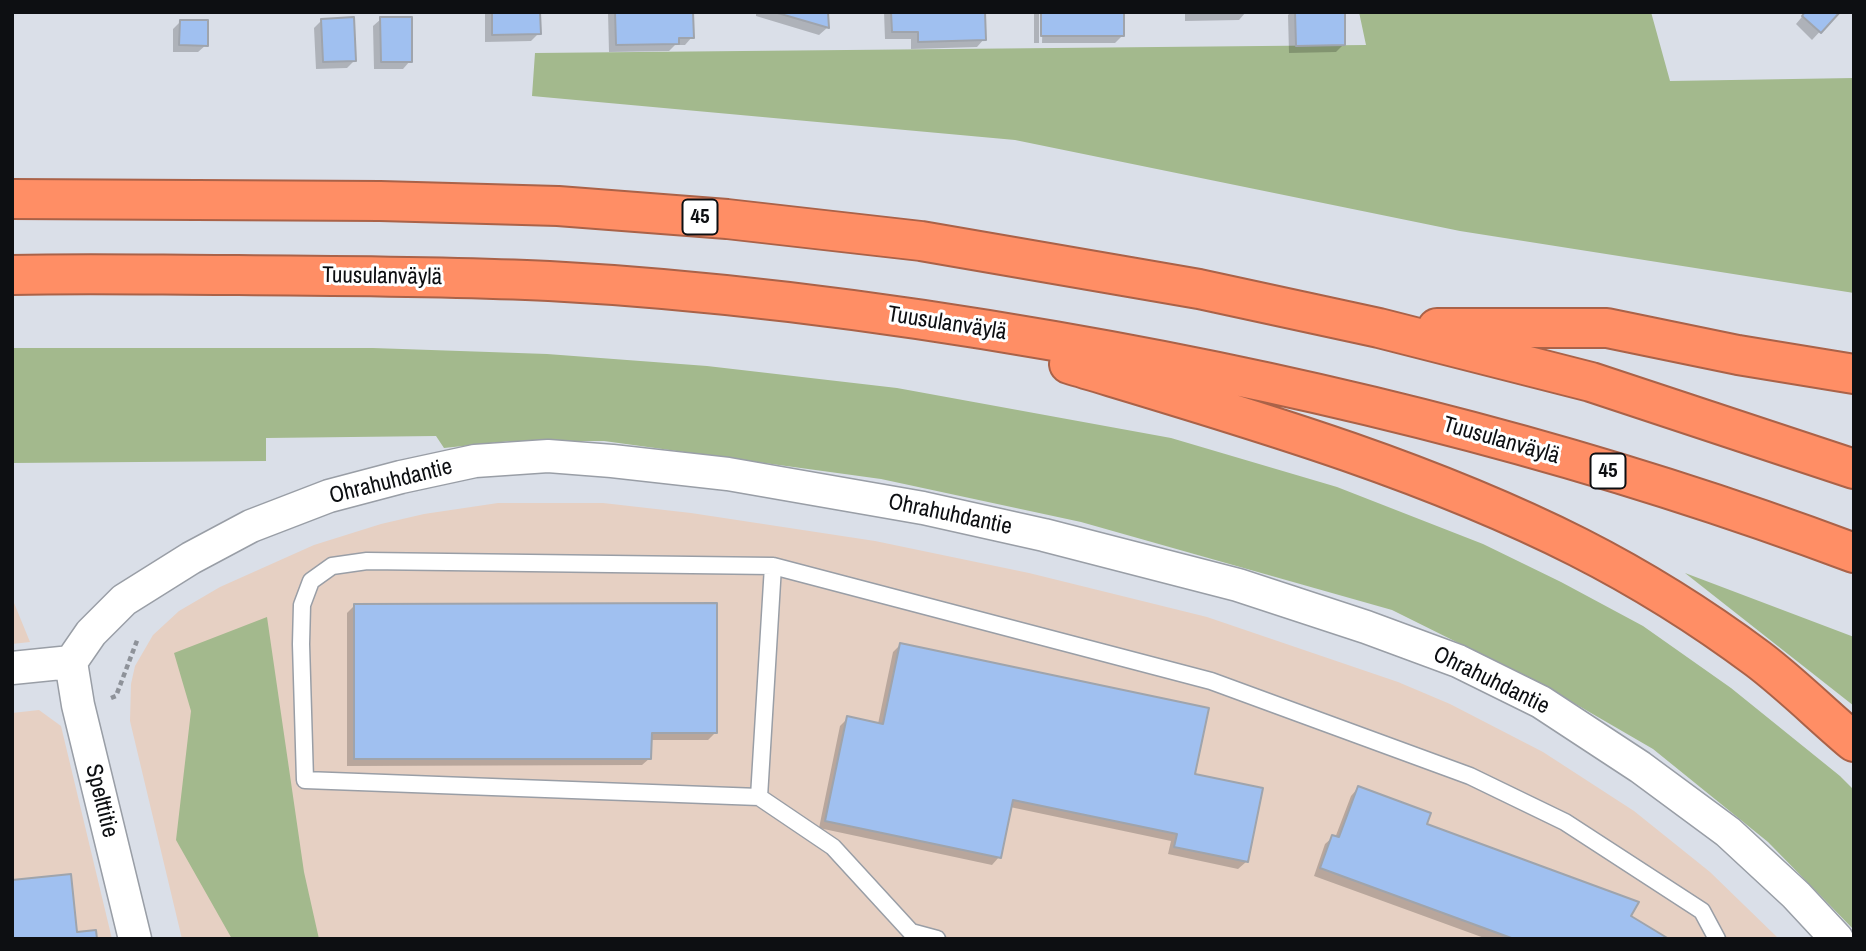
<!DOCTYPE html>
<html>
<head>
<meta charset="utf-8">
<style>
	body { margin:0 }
	#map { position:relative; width:1866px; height:951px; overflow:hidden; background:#dadfe8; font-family:"Archivo Narrow",sans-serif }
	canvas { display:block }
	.frame { position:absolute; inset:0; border:14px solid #0d0f12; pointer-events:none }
</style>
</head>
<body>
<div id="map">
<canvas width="1866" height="951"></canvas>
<div class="frame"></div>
</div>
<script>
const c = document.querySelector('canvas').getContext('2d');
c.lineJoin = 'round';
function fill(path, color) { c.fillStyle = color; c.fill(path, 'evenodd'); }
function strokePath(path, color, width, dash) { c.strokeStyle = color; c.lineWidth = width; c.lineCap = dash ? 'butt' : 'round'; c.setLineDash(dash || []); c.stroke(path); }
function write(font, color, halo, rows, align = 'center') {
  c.font = font + ' "Archivo Narrow",sans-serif'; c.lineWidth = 6; c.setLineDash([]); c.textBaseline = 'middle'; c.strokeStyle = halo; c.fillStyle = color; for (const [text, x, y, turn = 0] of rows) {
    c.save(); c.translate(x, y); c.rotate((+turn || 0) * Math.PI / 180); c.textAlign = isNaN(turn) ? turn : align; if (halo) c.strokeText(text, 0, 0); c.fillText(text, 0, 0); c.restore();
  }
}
const industrial = new Path2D(`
	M498,503h105l88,10 184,28 154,32 178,44 191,65 52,22 93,48 91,59 76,61 69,67h-1597l-52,-218 1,-37 4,-18 18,-31 26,-24 41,-24 94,-42 67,-21 43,-10z
	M12,598l18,44 -18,2z
	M39,710l22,16 51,213h-100v-226z`);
const green = new Path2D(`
	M1359,12h292l19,69 184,-3v215l-394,-62 -445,-91 -483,-44 3,-43 831,-8z
	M12,348h361l174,6 160,12 190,22 274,50 166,49 146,57 78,38 82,44 88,62 109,88 14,14v140l-86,-88 -115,-93 -112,-65 -149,-74 -311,-88 -200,-43 -277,-38h-93l-67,7 -8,-12 -170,2v23l-254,2z
	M1685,573l169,64v69z
	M267,617l37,255 15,67h-87l-56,-99 15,-129 -17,-58z`);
const shadow = new Path2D(`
	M485,12h54v21l-8,8 -46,1z
	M608,12h84v25l-7,8h-10l-6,6 -60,1z
	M756,12h70l1,16 -8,7 -63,-19z
	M884,12h100v27l-7,8 -66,2v-10h-26z
	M1034,12h5v31h-5z
	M1043,12l79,24 -7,7h-73z
	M1185,12h61l-7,8 -54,1z
	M1291,12h52l1,32 -8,8 -47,1 -1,-38z
	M1806,12h32l-26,28 -16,-16z
	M381,19l29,42 -7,8h-29l-1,-43z
	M322,20l33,40 -8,8 -31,1 -2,-41z
	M180,22l26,23 -8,7h-25v-23z
	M355,605l360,128 -7,7h-58v18l-8,7 -295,1v-153z
	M900,645l293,130 53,87 -8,7 -70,-15 3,-13 -161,-34 -11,50 -7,8 -173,-37 21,-102 8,-8 30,6 15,-72z
	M1358,788l67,38 203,91 37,22h-178l-173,-63 11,-32 8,-7 2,1 16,-42z`);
const building = new Path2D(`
	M492,12h48l1,22 -49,1z
	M615,12h78l1,26h-15v6l-63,1z
	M774,12h54l1,16z
	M891,12h94l1,28 -68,2v-10h-26z
	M1041,12h83v24h-83z
	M1295,12h50v33l-49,1z
	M1805,12h35l-19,21 -19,-17z
	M354,17l2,44 -33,1 -2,-43z
	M380,17h32v45h-31z
	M180,20h28v26l-29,-1z
	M717,603v130h-65l-1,26h-297v-155z
	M900,643l309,65 -14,66 68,14 -15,74 -74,-15 3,-13 -164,-34 -12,58 -176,-37 22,-105 36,8z
	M1358,786l73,27 -4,11 212,78 -8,14 38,23h-155l-194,-71 12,-33 7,2z
	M71,874l6,58 19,-2 1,9h-85v-59z`);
const path = new Path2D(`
	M111,698l5,-2 22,-58`);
const service = new Path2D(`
	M759,797l14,-231
	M937,939l-26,-7 -78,-85 -74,-50 -454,-17 -4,-136 1,-39 9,-24 21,-15 35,-5 406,5 438,115 259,95 95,46 137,89 15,28`);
const minor = new Path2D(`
	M71,662l7,43 57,234
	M12,668l59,-6 20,-29 33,-33 67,-42 60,-32 78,-30 72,-19 74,-16 73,-5 64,5 116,13 195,34 121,27 194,50 128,42 92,34 83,41 99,65 88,65 68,63 41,44`);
const motorway = new Path2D(`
	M12,199l368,2 178,5 169,13 194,22 278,48 180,39 212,54 263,87
	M12,275c76,-2 151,0 226,0 104,1 208,1 311,6 169,9 338,31 505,60 272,47 541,115 800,212
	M1437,328h170l131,27 116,19
	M1069,364c172,52 348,102 509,183 61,31 125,71 180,112 33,25 64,56 96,83`);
const shields = [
	[700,217,35],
	[1608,471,35]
];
const shieldNames = [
	["45",700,217],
	["45",1608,471]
];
const streetNames = [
	["Tuusulanväylä",382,277,1],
	["Tuusulanväylä",947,324,9],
	["Tuusulanväylä",1501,441,16],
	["Ohrahuhdantie",391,482,-14],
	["Ohrahuhdantie",950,515,12],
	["Ohrahuhdantie",1491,681,26],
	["Spelttitie",101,801,76]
];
fill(industrial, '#e6d0c3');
fill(green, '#a3b98d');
fill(shadow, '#0003');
fill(building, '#a0c0f0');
strokePath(building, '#9fa4ac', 2);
strokePath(service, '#999ea6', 19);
strokePath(minor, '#999ea6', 35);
strokePath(motorway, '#aa6248', 42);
strokePath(path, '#8e9299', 4.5, [5, 3.5]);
strokePath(service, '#fff', 16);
strokePath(minor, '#fff', 32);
strokePath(motorway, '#ff8e65', 38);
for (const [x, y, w] of shields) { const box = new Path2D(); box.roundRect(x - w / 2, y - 17.5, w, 35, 5); c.fillStyle = '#fff'; c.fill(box); strokePath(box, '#0d0f12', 2); }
write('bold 21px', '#0d0f12', null, shieldNames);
write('23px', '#0d0f12', '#fff', streetNames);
</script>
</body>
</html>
